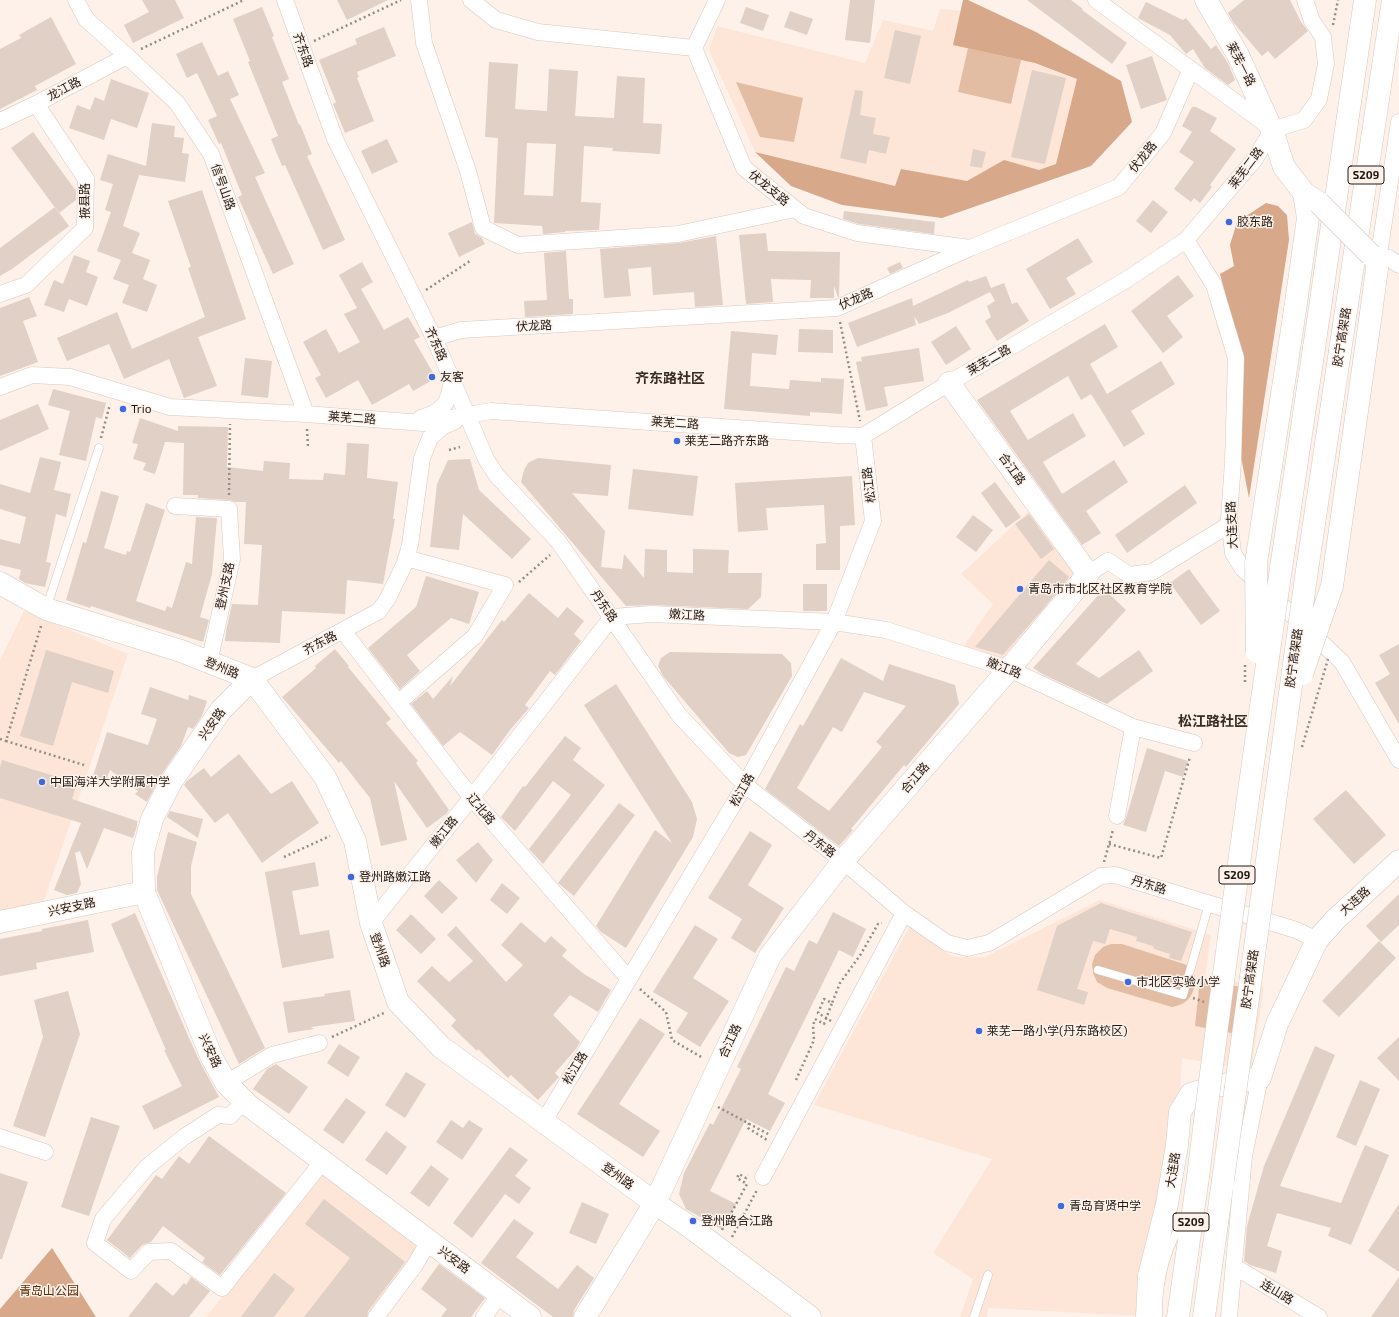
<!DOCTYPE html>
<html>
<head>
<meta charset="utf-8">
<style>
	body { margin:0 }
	canvas { display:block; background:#fef1e9 }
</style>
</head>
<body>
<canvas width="1399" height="1317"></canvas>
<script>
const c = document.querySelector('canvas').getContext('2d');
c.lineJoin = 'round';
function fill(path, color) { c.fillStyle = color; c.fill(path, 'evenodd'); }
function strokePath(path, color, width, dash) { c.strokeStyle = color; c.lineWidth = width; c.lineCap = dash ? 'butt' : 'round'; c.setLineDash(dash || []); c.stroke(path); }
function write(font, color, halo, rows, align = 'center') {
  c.font = font + ' "Exo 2","Noto Sans SC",sans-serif'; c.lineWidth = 3; c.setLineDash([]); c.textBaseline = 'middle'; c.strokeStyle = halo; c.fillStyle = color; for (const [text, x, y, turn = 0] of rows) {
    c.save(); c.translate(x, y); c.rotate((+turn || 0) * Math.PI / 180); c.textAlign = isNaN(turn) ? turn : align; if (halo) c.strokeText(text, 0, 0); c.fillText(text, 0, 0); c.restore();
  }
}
const built = new Path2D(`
	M940,9l37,3 152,97 -28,47 -39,19 -166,11 -141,-34 -46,-102 8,-24 148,37 18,-43 50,11z
	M1031,509l45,65 -71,87 -42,-14 30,-43 -32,-30z
	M24,611l104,43 -85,249 -43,9v-252z
	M1100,900l111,35 -6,42 59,10 -13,83 -69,-12 -2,39 -41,219 -151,-8 -1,9h-27l13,-38 -40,-26 59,-94 -178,-54 96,-179 43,31h32z
	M321,1173l107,80 -49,64h-173z`);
const green = new Path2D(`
	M968,48l53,12 -10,44 -53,-12z
	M736,82l67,16 -9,44 -34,-5z
	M1111,944h11l65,21 6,4c5,19 -1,35 -21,38l-65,-19 -10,-6 -4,-9 -1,-9 3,-9 8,-8z
	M1200,980l60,10 -8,47 -57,-11z`);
const forest = new Path2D(`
	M963,0h5l68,32 85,49 11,41 -41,44 -149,52 -100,-13 -51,-19 -36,-34 140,34 6,-17 66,12 37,-21 35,10 17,-6 21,-85 -42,-16 -82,-18z
	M1266,203l12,3 9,9 2,25 -40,258 -9,-46 2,-97 -22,-81 14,-8 -4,-21 7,-23z
	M52,1248l44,69h-96v-8z`);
const building = new Path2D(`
	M142,0h33l9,18 -51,25 -9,-18 25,-13z
	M337,0h51l-41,20z
	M850,0h25l-5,43 -25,-3z
	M1027,0h44l12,9 -1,1 45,33 -15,21z
	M1244,0h46l11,22 7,9 -33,28 -7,-8 -6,5 -29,-34 -5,-9z
	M1146,2l37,18 3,-2 25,31 5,-4 12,18 7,17 -7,5 -23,-17 -12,-19 -7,5 -16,-19 -32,-17z
	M262,7l12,29 -2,1 17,42 -7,3 17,43 1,-1 12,30 -5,2 38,84 -22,10 -38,-85 -3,1 -11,-27 7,-3 -30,-74 2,-1 -17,-42z
	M746,7l23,8 -6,16 -23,-8z
	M790,11l23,8 -6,16 -23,-8z
	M51,17l25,47 -41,22 2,4 -37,19v-60l21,-11 -2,-3z
	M384,27l12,29 -39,16 2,5 -2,1 17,43 -29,12 -12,-29 3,-2 -17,-42 38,-16 -2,-5z
	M895,30l26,6 -11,48 -26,-6z
	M202,42l16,34 10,-5 11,24 -9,4 35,74 -10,4 39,87 -21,10 -35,-77 4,-2 -21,-52 -2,1 -11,-24 9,-4 -20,-43 -10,5 -11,-24z
	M1152,56l15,44 -26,9 -15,-44z
	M489,62l29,2 -3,45 32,2 2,-42 29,2 -3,45 39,2 3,-42 28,2 -2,45 19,1 -2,30 -48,-3 1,-3 -29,-2 -3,56 20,1 -2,27 -34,1v1l-22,2 -1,-8 -48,-3 4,-85 -13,-1zM527,143l29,1 -3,52 -29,-1z
	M1032,70l34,8 -21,86 -34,-7z
	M111,79l38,14 -12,35 -26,-9 -7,21 -35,-12 8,-23 13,5 5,-13 9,4z
	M855,90l8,1 -3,24 16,3 -3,16 17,3 -4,17 -17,-4 -3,14 -26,-6z
	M1192,107h4l21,11 -7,13 26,18 -26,36 2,2 -12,16 -6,-5 -3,4 -17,-13 20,-27 -15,-10 13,-20 -10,-6z
	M152,123l23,3 -1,11 10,1 -2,15 7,1 -4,28 -46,-7 -16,51 17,7 -8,20 18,7 -7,19 14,6 -10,27 -25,-9 7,-18 -16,-6 8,-19 -24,-9 14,-39 -6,-2 8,-26 -13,-4 8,-26 38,12z
	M33,132l43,59v9l-17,13 -48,-65z
	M387,139l11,23 -26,12 -11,-23z
	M973,149l13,3 -4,16 -12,-2z
	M202,190l44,129 -48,18 19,49 -33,12 -15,-39 -45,20 -15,-35 -42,17 -10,-23 60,-26 15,37 73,-32 -17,-49 3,-1 -23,-66z
	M1153,200l15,12 -17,21 -15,-12z
	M55,207l14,19 -57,43 -12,7v-28z
	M844,211l91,11 -1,12 -75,-10 -16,-5z
	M472,222l3,12 7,4 3,6 -26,13 -11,-24z
	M766,233l2,18 72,1 -1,45h-1l-4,-11v12h-24l1,-18 -40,-1 2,23 -27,2 -7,-69z
	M716,236l7,69 -28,2 -1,-15 -41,3 -2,-28 -23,2 3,27 -27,2 -4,-49 79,-6z
	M1078,238l15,24 -27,16 10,16 -26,15 -24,-40z
	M566,251l3,48h4v15l-48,3 -1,-16 23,-1 -3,-47z
	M74,255l16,6 -4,11 12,5 -11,29 -18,-7 -5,13 -20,-7 10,-25 9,4z
	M362,262l11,20 -12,7 23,41 24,-13 12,20 -6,3 22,38 -23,13 -4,-7 -37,21 -14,-25 -32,18 -11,-20 6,-3 -18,-33 23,-13 13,24 21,-11 -16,-28 13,-6 -18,-33z
	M900,262l3,6 -13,6 -3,-6z
	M1178,275l16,21 -27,20 16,21 -20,16 -32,-42z
	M986,276l5,12 13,-5 8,21 5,-2 12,19 -32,20 -12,-20 6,-4 -4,-11 8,-5 -5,-9 -42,21 -29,11 -5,-8 2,9 -59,22 -9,-24 64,-25 1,8 55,-26 1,2z
	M29,297l8,19 -14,5 15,41 -38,14v-68z
	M1105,324l13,23 -28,17 17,30 54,-33 14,23 -44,27 14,23 -21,13 -33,-53 -10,6 -13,-24 -58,35 18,29 45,-27 13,23 -43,26 19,32 52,-34 14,22 -42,29 15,22 -19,12 -105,-145z
	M956,326l15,23 -25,16 -15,-23z
	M799,329l34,1v23l-35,-1z
	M731,331l47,4 -2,20 -24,-2 -2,33 39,3 1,-9 31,2v-4l23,1 -2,35 -32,-2v4l-86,-7z
	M919,348l5,33 -40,6 4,19 -22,5 -10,-49 6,-1 -1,-4z
	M245,358l27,3 -4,37 -27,-3z
	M53,389l53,14 -4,16 -6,-2 -10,44 -27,-6 11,-44 -22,-6z
	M38,404l11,25 -49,22v-31z
	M140,418l38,13v-5l50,1 -1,40 36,4 1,-10 26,2 -1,16 34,1 1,-7 21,2 2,-32 22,1 -2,34 31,4 -5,37h2l-12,65 -36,-4 -2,34 -63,-3 -2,32 -55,-2 1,-10 6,-27 26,1 4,-60 -18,-1 2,-42h-11l-5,-2 -32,-2v-3h-15l1,-52 -19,-1 -10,32 -12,-4 3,-7 -13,-4 5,-15 -6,-1z
	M40,457l21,5 -7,28 17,4 -5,23 -10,-3 -10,48 5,1 -6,24 -20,-4 -6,-4 2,-9 -21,-5v-26l20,5 6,-27 -26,-8v-25l30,9z
	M538,458l73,7 -3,31 -36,-3 33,38 -4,36 21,2 2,-15 20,24 1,-29 22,1v22l26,1v-24l36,1 -1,23h34l-1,24 -13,12 -96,-4 -26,1 -105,-124 3,-12 4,-7z
	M470,459l9,31 52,49 -19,20 -49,-45 -4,36 -29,-3 7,-63 11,-24z
	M633,469l65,7 -5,40 -65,-7z
	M852,476l3,49 -15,1v44h-24v-26l10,-1 -2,-38 -58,3 2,22 -30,2 -3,-49z
	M995,482l26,35 -15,11 -25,-35z
	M1185,485l12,18 -70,50 -12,-18z
	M101,491l18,5 -15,52 22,7 1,-4 3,1 16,-49 19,7 -29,91 29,10 2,-5 5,2 14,-46 6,2 4,-47 21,1 -5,56 -12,43 9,3 -6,22 -112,-36 -1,2 -24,-8 17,-58 3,1z
	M1029,514l25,35 -13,10 -26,-35z
	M973,515l20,15 -17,22 -20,-15z
	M1049,560l20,17 -26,32 -40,46 -28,-8z
	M1189,569l31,42 -19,14 -31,-42z
	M426,576l53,16 -10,32 -18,-6 -44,37 13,16 -20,18 -32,-41 48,-41z
	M803,584h24v27h-24z
	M1104,589l22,21 -50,54 23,14 40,-28 14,21 -46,33 -63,-29 -11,-7z
	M529,593l29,25 9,-11 17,14 -10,13 7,7 -26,34 -5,-4 -25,34 4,3 -19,22 -18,25 -32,-23 -17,14 -32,-42 16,-13 6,8 20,-23 -3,10 52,-66 2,2z
	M1399,644v80l-24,-41 15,-9 -11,-19z
	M335,649l14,17 -1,1 43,52 -5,4 32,38 -2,2 33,47 -3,4 -19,14 -33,-47 13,59 -26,6 -11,-48 -29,-37 -2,2 -57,-66 34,-29 -1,-2z
	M46,650l68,21 -6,22 -36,-11 -19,64 -33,-10z
	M670,652l112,2 9,9 1,13 -46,79 -8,2 -9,-4 -66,-77 -5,-10 3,-8z
	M841,658l42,23 6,-17 66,21 4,19 -53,63 -2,-2 -53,64 2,1 -14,16 -74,-57 35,-65 3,2zM864,692l42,14 -30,36 6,5 -53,64 -32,-23 36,-61 9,5z
	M616,684l76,118 5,17 -4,18 -67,111 -25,-16 -5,-6 59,-96 17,13 -88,-138z
	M150,687l38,13 1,-5 18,6 -5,15 -9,13 -5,-2 -7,19 -20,29 -14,27 -12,-8 3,-3 -28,-21 -4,10 -13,-4 14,-44 41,13 9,-26 -16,-5z
	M565,736l16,12 -8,12 32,25 -62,79 -14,-15 42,-54 -18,-14 -38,50 -14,-14 22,-31 2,1z
	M1147,748l41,13 -5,16 -18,-6 -19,61 -23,-7 3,-7z
	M239,754l32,40 21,-13 27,42 -34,23 -23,17 -34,-50 -13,10 -31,-38 3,-4 17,-13 7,9z
	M2,760l75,23 -5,16 65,22v5l-4,12 -29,-10 -17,41 -7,-18 -5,2 6,31 -4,9 -10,2 -13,-5 27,-67 -81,-25v-30z
	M1346,790l40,45 -32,29 -41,-45z
	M619,803l16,12 -61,81 -16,-13z
	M170,811l33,8 -5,19 -31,-21z
	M750,831l22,14 -24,40 36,23 -29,45 -24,-15 11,-19 -34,-21z
	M168,832l29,10 -6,24v28l74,154 -26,16 -82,-174v-13z
	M478,842l15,18 -17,23 -20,-23z
	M315,862l4,24 -27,5 8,44 29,-5 5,28 -52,10 -17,-96z
	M439,880l19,18 -16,16 -18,-18z
	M502,883l18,15 -13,16 -17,-14z
	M1399,894v31l-18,17 -15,-16z
	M1101,903l91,29 -11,29 -12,-3 1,-4 -16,-5 -1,-3 -17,-5 1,-4 -27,-8 -5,15 -12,-3 -16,48 11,3 -4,13 -47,-15 20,-64z
	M833,912l33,17 -13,28 -14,-7 -71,144 17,9 -15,28 -24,-12 -36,72 26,13 -13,26 -37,-21 -7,-15 5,-21 26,-50 3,2 28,-56 -4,-2 49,-100 8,4 15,-31 8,4z
	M135,913l54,125 12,26 18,33 -65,33 -12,-24 40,-20 -18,-36h2l-55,-126z
	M411,914l25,25 -15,15 -25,-24z
	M88,920l6,32 -58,11 1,6 -37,7v-37l42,-8v-2z
	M521,922l24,21 6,-7 16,14 -5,6 22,18 27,16 -13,22 -28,-17 -17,20 27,27 -4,7 -21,24 4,4 -21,23 -27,-25 -3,3 -30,-29 -1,2 -26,-25 5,-6 -39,-39 15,-15 17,16 24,-21 -26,-26 9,-9 50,56 17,-17 -22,-20z
	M695,925l23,14 -25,39 36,23 -29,46 -24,-15 12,-19 -35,-21z
	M1379,941l17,17 -57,59 -17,-16z
	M350,990l5,31 -44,6 3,2 -26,4 -5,-31 42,-6 -1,-2z
	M68,991l12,43 -35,103 -32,-11 30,-89 -9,-37z
	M640,1018l25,16 -46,70 41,27 -17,26 -66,-43z
	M1399,1037v44l-22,-23z
	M339,1044l21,13 -12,20 -21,-14z
	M1315,1046l20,9 -55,131 61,17 24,-58 24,10 -38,90 -23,-9 3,-8 -54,-15 -10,33 15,5 -6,22 -26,-8 -6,-4 3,-35 17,-60z
	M276,1064l32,23 -19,27 -36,-25 14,-20z
	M406,1072l20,12 -21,34 -20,-13z
	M1360,1080l20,9 -24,57 -20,-9z
	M346,1098l20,14 -23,32 -20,-14z
	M91,1117l29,9 -31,90 -28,-9z
	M451,1120l12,8 6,-8 14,9 -21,31 -26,-18z
	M386,1131l21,16 -20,28 -22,-15z
	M209,1136l77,57 -66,82 -18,-13 3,-4 -42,-32 -12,16 -9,3 -12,13 -23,-18 49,-65 6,4 17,-23 10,8z
	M510,1147l18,13 -13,16 16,12 -12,16 -14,-10 -33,44 -19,-15z
	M431,1165l18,14 -20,28 -19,-14z
	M0,1173l28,9 -26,77h-2z
	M324,1199l81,63 -37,49 -1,6h-63l46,-59 -45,-34z
	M582,1202l27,12 -13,30 -27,-11z
	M1399,1204v68l-31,-21z
	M514,1219l20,14 -18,24 42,32 19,-24 17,13 -20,32 -1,7h-20l-72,-54z
	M439,1264l46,34 -14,19h-30l6,-8 -26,-20z
	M274,1273l21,16 -21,28h-33z
	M191,1277l19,14 -21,26h-61l28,-35 17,14 11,-13 2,2z
	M1399,1277v40h-28z`);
const path = new Path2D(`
	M1333,25l5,-25
	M314,41l87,-41
	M141,49l103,-49
	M426,290l44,-29
	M840,322l20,99
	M307,429l1,17
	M101,438l9,-34
	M449,450l11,-3
	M229,495l1,-71
	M519,582l31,-27
	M41,626l-35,115 78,24
	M0,739l6,2
	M1109,844l52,14 29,-101
	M284,857l46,-21
	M1104,862l9,-32
	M640,989l26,23 6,28 31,18
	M1193,998l11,4
	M831,1021l-13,-8 6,-14 8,4 8,-20 21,-29 17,-30 4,-1
	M332,1037l52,-24
	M796,1080l18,-40 -1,-14 2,-7
	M718,1107l52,28
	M749,1123l-1,5 19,12
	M722,1230l25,-46 -10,-6 2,-4 7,4 2,-3
	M732,1237l25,-47`);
const lane = new Path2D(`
	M46,609l53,-161
	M1098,970l85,25 26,-91
	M974,1317l14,-42
	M1158,1317c-1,-38 8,-70 28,-102`);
const street = new Path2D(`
	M76,0l10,19 41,37 50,47 34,51 95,260
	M285,0l50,139 99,199 52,121 11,17 61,65 121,174 66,70 98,76 61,52 43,30 20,5 22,-5 112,-67 14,-1 181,55 21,10
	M419,0l5,43 44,128 15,57 35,17 160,-11 117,-25
	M471,0l25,20 42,12 156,16
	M717,0l-23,48 50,120 60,48 53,17 113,15
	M1096,0l175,128
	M0,121l36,-17 91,-48
	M1399,122l-21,139 11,-3 10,7
	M1272,130l32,-10 15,-21 7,-35 -3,-27 -11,-16 -7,-21
	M1186,240l28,45 22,73 -3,104 -4,56 4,35 9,15 100,94 57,98
	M0,294l26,-9 59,-57 1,-49 -50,-75
	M434,338l27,-8 376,-22 133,-60 149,-61 44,-54 28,-64
	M0,387l32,-12 38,2 100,30 136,7 117,9 68,-12 346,24 26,1 86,-53 177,-103 60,-40 69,-81 17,-29
	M421,418c23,-7 28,-15 31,-38
	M175,506l54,3 3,50 -23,104
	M1088,574l20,-13 21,14 23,-3 78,-48
	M343,631l128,166 158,182
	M252,679l127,-68 9,-13 17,-35 5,-18 12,-87 8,-20 12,-11 13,-6
	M398,703l77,-67 30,-51 -99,-27
	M1117,816l16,-89
	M371,923l105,-131 136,-175 40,-3 182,8 52,8 123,39 124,58 61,16
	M226,1083l46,-28 47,-12
	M244,1101l-14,15 -12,-1 -34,22 -37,30 -44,52 -8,24 36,28 18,-19 22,-1 51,37 101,-127
	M544,1121l201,-336 89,-163 39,-101 -10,-85
	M0,1137l45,15
	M763,1177l139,-260
	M1235,1267l84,50
	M376,1317l39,-52 14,-24
	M484,1317l16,-23
	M1229,1317l15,-161 16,-78`);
const secondary = new Path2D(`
	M1206,0l32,55 34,75 12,37 20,26 15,10
	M1295,310l13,-92 -4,-25
	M1371,313l7,-52 -7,-6
	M0,583l46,26 135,42 71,28 73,98 30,64 16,82 27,79 43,45 214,156 35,24 120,90
	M252,679l-31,31 -50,72 -19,37 -9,33 1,40 68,166 14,25 22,22 282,212
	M0,922l144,-30
	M585,1317l70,-114 115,-247 73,-95 166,-192 79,-95 -139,-191
	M1147,1317l2,-41 18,-72 10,-59 3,-33 11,-18 26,-8 43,-8 17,-54 40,-84 18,-20 64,-59`);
const highway = new Path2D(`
	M1314,348l51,-348
	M1340,351l53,-351
	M1178,1317l20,-140
	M1204,1317l19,-137`);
const pathBridge = new Path2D(`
	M1245,682v-17
	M1302,747l26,-88
	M815,1019l9,5 8,-21`);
const secondaryBridge = new Path2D(`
	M1319,203l52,52`);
const highwayBridge = new Path2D(`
	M1257,652l-1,-89 39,-253
	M1302,674l30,-88 39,-273
	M1198,1177c34,-277 74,-553 116,-829
	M1223,1180l83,-603 34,-226`);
const markers = [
	[1229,222,4,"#3f6adc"],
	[432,377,4,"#3f6adc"],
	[123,409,4,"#3f6adc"],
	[677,441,4,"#3f6adc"],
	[1020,589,4,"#3f6adc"],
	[42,782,4,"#3f6adc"],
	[351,877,4,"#3f6adc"],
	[1128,982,4,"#3f6adc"],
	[979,1031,4,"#3f6adc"],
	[1061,1206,4,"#3f6adc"],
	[693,1221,4,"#3f6adc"]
];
const shields = [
	[1366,175,36],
	[1237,875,36],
	[1191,1222,36]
];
const shieldNames = [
	["S209",1366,175],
	["S209",1237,875],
	["S209",1191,1222]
];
const streetNames = [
	["齐东路",303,50,70],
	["莱芜一路",1241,64,63],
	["龙江路",64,89,-28],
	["伏龙路",1143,157,-51],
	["莱芜二路",1246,168,-53],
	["信号山路",223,187,70],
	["伏龙支路",769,188,39],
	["掖县路",85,201,-90],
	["伏龙路",856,299,-23],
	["伏龙路",534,326,-3],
	["胶宁高架路",1342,337,-81],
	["齐东路",436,344,66],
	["莱芜二路",989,360,-30],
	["莱芜二路",352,418,4],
	["莱芜二路",675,423,4],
	["合江路",1012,469,54],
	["松江路",869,485,-97],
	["大连支路",1232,525,-93],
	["登州支路",225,586,-78],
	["丹东路",604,606,55],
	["嫩江路",687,615,3],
	["齐东路",320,643,-28],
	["胶宁高架路",1294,658,-82],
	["登州路",222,668,22],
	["嫩江路",1004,668,21],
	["兴安路",212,724,-54],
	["合江路",915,778,-49],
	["松江路",742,790,-60],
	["辽北路",481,809,50],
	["嫩江路",444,832,-51],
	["丹东路",820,844,38],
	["丹东路",1149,885,17],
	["大连路",1355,901,-42],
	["兴安支路",72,907,-12],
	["登州路",380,950,71],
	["胶宁高架路",1250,979,-82],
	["合江路",730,1041,-65],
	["兴安路",210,1051,65],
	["松江路",575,1068,-59],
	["大连路",1173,1170,-81],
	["登州路",618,1176,36],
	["兴安路",454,1260,37],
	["连山路",1277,1292,31]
];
const poiNames = [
	["胶东路",1237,222],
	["友客",440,377],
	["Trio",131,409],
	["莱芜二路齐东路",685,441],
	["青岛市市北区社区教育学院",1028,589],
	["中国海洋大学附属中学",50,782],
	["登州路嫩江路",359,877],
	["市北区实验小学",1136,982],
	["莱芜一路小学(丹东路校区)",987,1031],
	["青岛育贤中学",1069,1206],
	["登州路合江路",701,1221]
];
const parkNames = [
	["青岛山公园",49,1291]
];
const quarterNames = [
	["齐东路社区",670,378],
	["松江路社区",1213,721]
];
fill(built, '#fde6d7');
fill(green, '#e3bda3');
fill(forest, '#d7a889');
fill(building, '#e0d0c6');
strokePath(lane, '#d7c7bd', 9);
strokePath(street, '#d7c7bd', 17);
strokePath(secondary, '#d7c7bd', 23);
strokePath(highway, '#d7c7bd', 23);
strokePath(path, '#968d87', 2.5, [2, 3]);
strokePath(lane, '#fff', 8);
strokePath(street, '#fff', 16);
strokePath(secondary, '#fff', 22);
strokePath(highway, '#fff', 22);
strokePath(secondaryBridge, '#d7c7bd', 23, []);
strokePath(highwayBridge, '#d7c7bd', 23, []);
strokePath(pathBridge, '#968d87', 2.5, [2, 3]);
strokePath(secondaryBridge, '#fff', 22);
strokePath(highwayBridge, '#fff', 22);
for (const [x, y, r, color] of markers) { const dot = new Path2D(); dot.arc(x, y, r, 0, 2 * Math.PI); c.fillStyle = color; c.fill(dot); strokePath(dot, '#fef1e9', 1.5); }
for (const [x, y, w] of shields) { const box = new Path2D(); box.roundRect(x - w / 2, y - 9, w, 18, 3); c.fillStyle = '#fef1e9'; c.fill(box); strokePath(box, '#1f1a16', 1); }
write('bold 11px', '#1f1a16', null, shieldNames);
write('12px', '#1f1a16', '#fef1e9', streetNames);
write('12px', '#1f1a16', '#fef1e9', poiNames, 'left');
write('12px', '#592d08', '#fef1e9', parkNames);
write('bold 14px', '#372b23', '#fef1e9', quarterNames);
</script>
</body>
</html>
